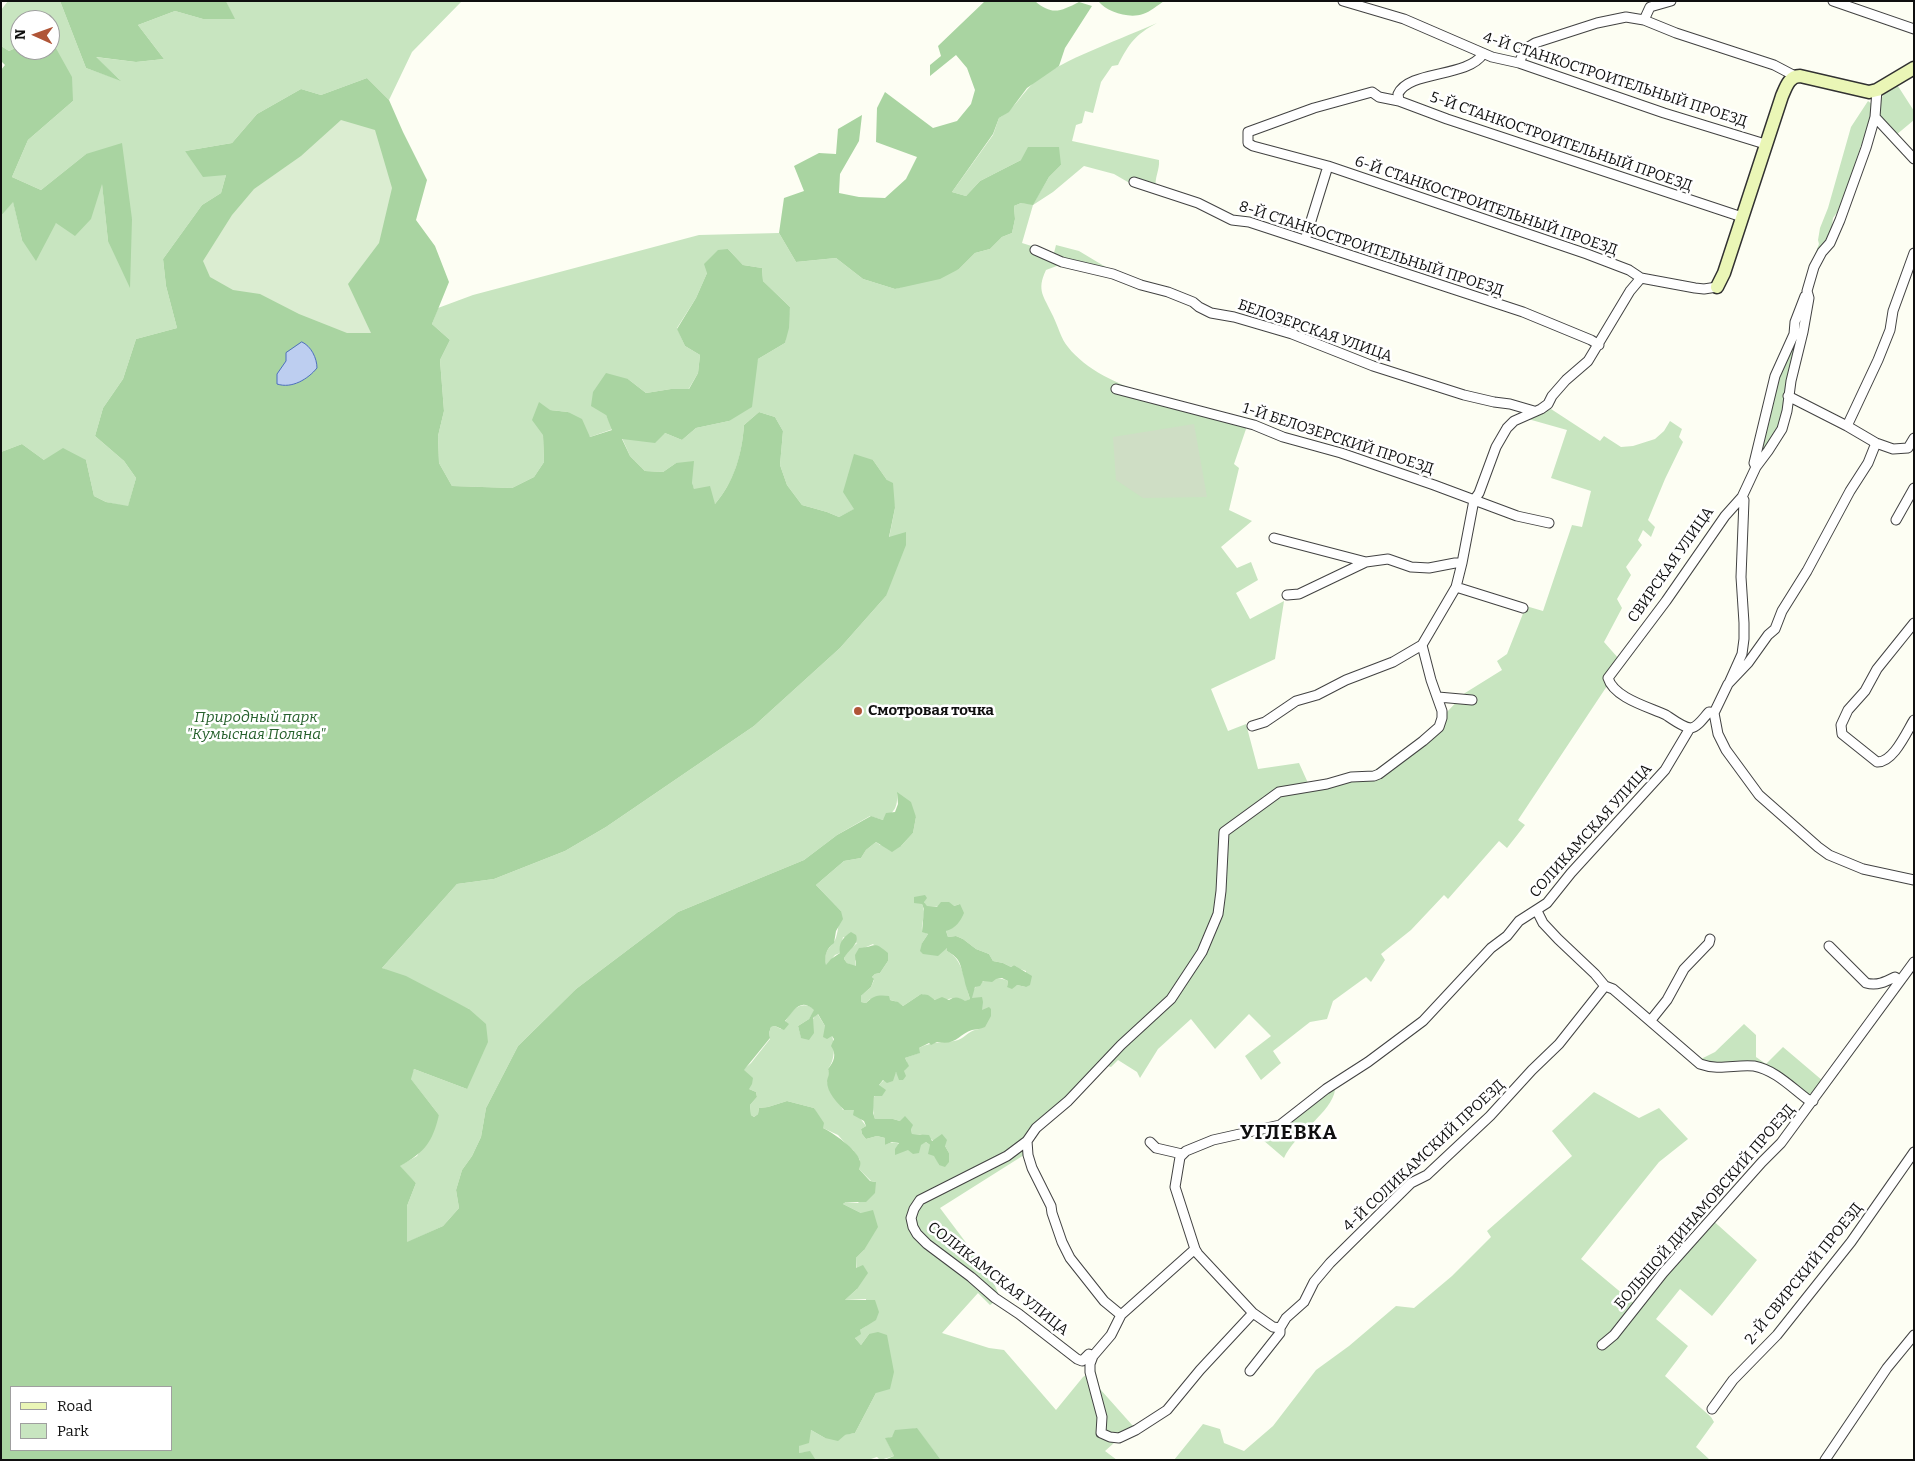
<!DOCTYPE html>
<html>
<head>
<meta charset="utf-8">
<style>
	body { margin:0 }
	#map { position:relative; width:1915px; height:1461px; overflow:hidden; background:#fdfef3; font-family:Bitter,serif }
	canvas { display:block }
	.frame { position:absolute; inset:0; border:2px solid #0f0f0f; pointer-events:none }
	.legend { position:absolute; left:10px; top:1386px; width:162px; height:65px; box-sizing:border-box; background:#fff; border:1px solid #9f9f9f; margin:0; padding:6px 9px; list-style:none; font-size:15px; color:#0f0f0f }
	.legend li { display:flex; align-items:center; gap:10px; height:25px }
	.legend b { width:25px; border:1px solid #9f9f9f }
	.north { position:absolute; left:10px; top:10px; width:50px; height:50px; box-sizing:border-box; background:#fff; border:1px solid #9f9f9f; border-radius:50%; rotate:272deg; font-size:14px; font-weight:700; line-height:20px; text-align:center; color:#0f0f0f }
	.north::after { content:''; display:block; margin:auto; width:18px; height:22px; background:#b05537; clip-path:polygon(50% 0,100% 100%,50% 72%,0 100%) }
</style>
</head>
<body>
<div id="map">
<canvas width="1915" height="1461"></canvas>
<div class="frame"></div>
<ul class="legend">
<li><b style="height:6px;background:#eaf6b6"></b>Road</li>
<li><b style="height:14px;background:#c8e5c0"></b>Park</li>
</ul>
<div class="north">N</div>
</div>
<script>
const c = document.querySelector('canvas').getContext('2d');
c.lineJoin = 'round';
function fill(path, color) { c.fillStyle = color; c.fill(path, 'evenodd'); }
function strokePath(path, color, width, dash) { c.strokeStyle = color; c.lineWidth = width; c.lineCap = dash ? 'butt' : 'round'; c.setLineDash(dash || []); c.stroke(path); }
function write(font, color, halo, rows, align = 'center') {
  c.font = font + ' Bitter,serif'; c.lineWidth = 5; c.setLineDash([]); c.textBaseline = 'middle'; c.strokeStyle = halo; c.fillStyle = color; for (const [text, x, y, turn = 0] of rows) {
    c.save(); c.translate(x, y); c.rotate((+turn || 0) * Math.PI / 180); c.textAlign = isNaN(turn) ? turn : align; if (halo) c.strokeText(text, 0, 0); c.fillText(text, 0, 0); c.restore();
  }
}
const green = new Path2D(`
	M8,1h52l26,67 34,12 -25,-23 41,5 28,-3 -26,-34 37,-14 28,8h31l-8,-18h236l-50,51 -23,48 -22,-22 -46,17 -20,-6 -44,25 -25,29 -47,8 41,24 -5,18 -19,12 -39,54 3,27 11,42 -41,11 -13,40 -20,29 -8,28 29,25 12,17 -8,29 -22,-5 -12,-6 -8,-36h-42l-22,-16 -21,8v-236l12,-15 9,39 34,-17 46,-40 6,58 24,-22 -46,-65 -45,36 -29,-13 16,-37 45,-39 -20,-58h-3v-23h-30v26l-11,5 -8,-5v-36z
	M1157,23c-22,12 -27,19 -39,42l-6,1 -11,16 -8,31 -8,-2 -3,12 -6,2 -4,16 87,19c1,9 -5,19 -3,27l-23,-2 -19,-11 -30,-8 -31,26 -20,13 -11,38 32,10 2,-8 23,6 30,18 -47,-5 -16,6c-10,21 -2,26 7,46 5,10 8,23 15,31 35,45 126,59 179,74l-1,8 -12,35 5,4 -10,42 23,11 -31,26 16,21 14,-6 7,18 -22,13 14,26 34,-18 -9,58 -64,30 17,42 18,-7 12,45 41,-6 9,20 64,-11 66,-46 1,-8 8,-6 18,-19 37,-23 -5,-9 10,-7 19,-48 17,5 29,-86 10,2 9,-36 -40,-13 16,-48 -39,-11 23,-10 49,32 4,-5 17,11 12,-1 22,-7 9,-8 6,-10 12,8 -3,8 4,5 -18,37 -17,41 7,7 -4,10 -8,-7 -5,10 4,5 -16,22 5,8 -14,24 5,9 -18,34 15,17 -16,18 4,9 -89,134 7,5 -18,23 -8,-7 -51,58 -4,-4 -33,35 -30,24 4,6 -14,22 -5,-5 -33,24 -6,18 -17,3 -37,29 8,12 -20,17 -16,-24 26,-20 -22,-22 -34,35 -24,-30 -33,30 -18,29 -3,-6 -19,-12 -7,7 -7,-2 -67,65 -13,25 -84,53 51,68 9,22 -10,7 -12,-12 -36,40 47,15 15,2 52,60 27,-33 12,-8 5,20 33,37 -28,25 12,9h-176l-25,-32 -30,11 8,17 -14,4 -3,-3 -9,3h-52l-6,-8 -11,1v-7l12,-16 14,8 30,-5 21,-40 -7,-59 -8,11 -6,-7 5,-8 6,-4v-27l-21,1 12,-11 -1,-31 8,-8 -3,-37 -18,-9 3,-2 12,1 18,-21 -5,-1 -12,-12 1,-9 -7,-10 -7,-6 -8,-9 -15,-7 -9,-20 -27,-7 -19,6 -9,1 -1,6 -4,3 -3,-2 -1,-10 7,-8 -1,-5 -7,-3 -6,-19 8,-7 19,-24 -1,-6 2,-6 4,-1 6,3c7,-13 18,-33 34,-19l-6,9 -11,7 3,11 16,-24 8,13v6l7,3c3,12 3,25 -4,34l2,5 -3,8 16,28h11l12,16 -5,3 1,5 4,5 11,-3 8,2v7c10,-5 14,-2 23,5l18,-8 4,3 9,20 10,-12 -4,-7 -25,-12h-8l-1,-5 -11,-8 -7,-2h-18c-4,-11 -2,-30 8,-38 4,-4 10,-4 13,-9l2,3 6,-4 3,-9 -2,-4 14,-5v-5c16,-8 24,-4 39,-8 8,-3 11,-10 21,-11l2,-19 -9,-12c0,-18 23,-23 36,-17l-1,6 10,-2 9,2v-16l-6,-2 -6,-4 -3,2 -8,-4 -10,-2 -4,-7 -13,-5 -13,-10 -7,-3 -8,1 -2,-6 14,-27 -6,2 -27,1 -3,-5 -2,2c5,10 -1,17 0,27l6,3 -6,9 21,6 4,-1v3c17,9 17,30 23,48l-6,3c-8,-9 -17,0 -28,-2 -5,-1 -9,-5 -15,-6l-18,12c-9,-8 -21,-7 -33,-7l-4,4 -5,-1v-6l10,-9 3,-7 -2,-3 3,-3 5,-1 8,-12 -15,-17 -9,4 -9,13 1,6 -9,-4 -3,-4 2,-6 11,-10 -14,-6 -3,16 -5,2 -9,11c-3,-15 2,-15 9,-26 3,-5 4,-22 6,-29l-25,-26 28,-24 17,-3 5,-8 10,-8 4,3 21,1 12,-13 3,-16 -19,-24c1,15 -3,19 -14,27l-13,-4 -33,19 -33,25 -126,52 -102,77 -58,57 -32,62 -5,29 -9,19 -10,14 -6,20 3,18 -16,18 -37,17 1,-37 9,-23 -17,-17 18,-10 22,-41 -29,-37 4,-9 53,20 2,-80 -87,-41 75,-84 37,-5 71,-28 41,-24 148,-101 86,-78 46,-52 3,-58 6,-30 -8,-28 -14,-20 -18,49 -16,8 -12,-5 -25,-7 -15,-20 -7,-20 3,-34 -8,-14 -16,-5 -15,13c-2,30 -10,57 -29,79l-21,-14 -2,-8 -16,-19 -13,9 -18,-1 -15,-15 -8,-18 15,1 28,-6 17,7 14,-12 33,-7 29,-62 27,-16 5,-36 -27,-26 -1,-13 -19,-3 -15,-16 -21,24 -11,25 -19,30 8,18 15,9 -2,18 -10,17 -17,-1 -25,4 -18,-14 -22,36 7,14 -23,8 -22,-25 -18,-2 -7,25 1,27 -10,15 -22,11 -60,-2 -13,-23 -1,-27 6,-25 -4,-51 10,-20 -18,-16 6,-16 35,-13 226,-60 80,-2 17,29 40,-4 27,21 32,10 64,-20 16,-16 15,-4 12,-12 10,-4 3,-14 -1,-13 7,-3 12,1 16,-27 12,-12 -40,-5 -41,21 -14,15 -14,-4 41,-57 6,-17c18,-10 25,-30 43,-42 33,-21 79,-37 115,-53z
	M1896,83l18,28v9l-18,15 -18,-19c2,-18 3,-21 18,-33z
	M1868,101l6,5 -33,101 -8,11 -2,16 -11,13 -13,37 -1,-7 13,-33 -1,-4 2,-12 8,-20 23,-81z
	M1807,300l-26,126 -24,35 8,-30 4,-8 4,-32z
	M1744,1024l12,11v22l10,7 17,-17 40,34 -8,11 -9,3 -31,-23 -55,-6 -21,-6 16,-8z
	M1332,1087l3,3c-3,22 -41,45 -51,68l-28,-24 25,-7z
	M1594,1092l45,26 20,-10 29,31 -29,23 -78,97 55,46 73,-88 48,43 -45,56 -32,-27 -24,30 32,27 -23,30 46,41 3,5 -18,25 14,13h-536l29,-36 17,5 4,14 20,8 29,-25 43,-56 33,-24 47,-40 18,2 38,-32 39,-39 -4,-6 85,-75 -20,-25z`);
const forest = new Path2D(`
	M60,1h166l9,18h-32l-28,-8 -37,14 26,34 -28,3 -40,-5 25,24 -35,-13z
	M985,1h50c17,15 26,10 44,1l13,4 -27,42 -6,18 -32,22 -18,24 -10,6 -6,16 -41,58 14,4 14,-15 41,-21 7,-13h31l2,18 -12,12 -16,28 -12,-2 -7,3 1,13 -3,14 -10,4 -12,12 -15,4 -16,16 -19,10 -45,10 -32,-10 -27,-21 -40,4 -17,-29 5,-35 20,-7 -10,-25 25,-13 17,1 2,-25 24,-14 -3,26 -19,33 -1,19 20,4 26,1 21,-19 11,-22 -41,-15 1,-34 8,-16 48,36 24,-7 14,-17 4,-14 -8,-22 -11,-13 -26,21v-11l11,-9 -3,-10z
	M1098,1h66c-6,4 -14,11 -21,13 -14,5 -36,-2 -45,-13z
	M50,43h3l19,34 1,24 -45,39 -16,37 29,13 45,-36 36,-11 10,76 -2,69 -22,-47 -6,-57 -11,35 -16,17 -19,-13 -20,38 -14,-21 -9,-38 -12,14v-146l4,-5 -4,-4v-15l8,5 11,-5v4h30z
	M367,78l22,22 14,32 24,48 -11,40 19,26 14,36 -17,42 18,16 -10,20 4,51 -6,25 1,27 13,23 60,2 22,-11 10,-15 -1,-27 -11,-15 7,-18 11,8 18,2 14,7 8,18 22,-7 -6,-15 -15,-9 2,-14 13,-19 22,6 18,14 25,-4h18l9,-16 2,-18 -15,-9 -8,-17 19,-31 11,-25 -3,-9 14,-14 10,-1 15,16 19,3 1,13 27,26 -1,21 -4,15 -27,16 -6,48 -23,14 -33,7 -14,12 -17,-7 -10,10 -33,-4 8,17 15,15 18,1 13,-9 18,-2 -2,21 2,7 16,-3 5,18c19,-22 27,-50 29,-79l15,-13 16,5 8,14 -3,34 7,20 15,20 25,7 12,5 15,-8 -11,-17 11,-38 19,6 14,20 6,3 2,25 -6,29 17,-5v13l-20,51 -46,52 -86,78 -148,101 -41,24 -71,28 -37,5 -75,84 24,8 63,33 17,15 2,18 -21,47 -53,-20 -3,10 28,36c-7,28 -14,37 -39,51l16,17 -9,23v36l36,-16 16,-18 -3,-18 6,-20 10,-14 9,-19 5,-29 32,-62 58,-57 102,-77 126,-52 33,-25 34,-19 12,4 3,-7 9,-1 3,-8 -1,-12 14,10 5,15 -3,16 -12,13 -9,6 -16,-10 -10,8 -5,8 -17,3 -28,24 25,26 2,8 -7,12 -2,12c-8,6 -10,13 -8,22l5,-6 9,-6c-2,-9 3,-16 11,-21l5,3c4,10 -9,15 -12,24l3,4 9,3 -1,-11 4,-7c17,-1 14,-8 29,5v8l-8,12 -5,1 -3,3 2,2 -3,8 -10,9v6l5,1c8,-8 13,-8 23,-7l1,4 8,2 5,4 18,-12 7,1 7,5 7,-3 7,3c6,-4 10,-3 16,1l5,-2c-2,-7 -5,-14 -6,-21 -4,-14 -3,-19 -17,-27v-3l-9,8 -15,-2 -3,-3 2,-8 6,-9 -6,-2 2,-23 -2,-5 -8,-1v-6l11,-2 2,3 -3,4 3,4 10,1 4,-5h8l5,4 6,-2 4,9c-4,9 -8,15 -18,18l2,6 8,-1 7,3 13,10 13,5 4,7 10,2 8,4 3,-2 18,11 -2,9 -4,2 -9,-2 -5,4 -5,-2 1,-6 -6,-3 -6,1 -4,3 -9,-1 -3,5 -5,1 -3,11 10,-1 1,5 -1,8 7,-3 2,2v7l-6,11c-5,2 -8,2 -13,3 -13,4 -16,16 -35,12l-6,3 -2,-2 -10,5 1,5 -15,5 4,8 -5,5 2,5 -3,4h-4l-3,-8 -3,9 -6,2 -4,-3 -4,5 7,5 -4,6h-8l-1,17 2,6h18l7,2 5,-5 8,9 -2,4 1,5 17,1 3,6 10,-7 5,6 -2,6 4,7v9l-4,5 -6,-2 -5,-9 -6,-2 2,-9 -4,-3 -5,3 -2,8 -6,1 -5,-4 -13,5v-6l4,-6 -7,-1 -7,3v-7l-8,-2 -11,3 -4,-5 -1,-5 5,-3 -2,-5 -11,-6 1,-5h-10c-7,-8 -17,-17 -17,-29 1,-5 3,-6 1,-12 6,-7 9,-15 3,-23l3,-7 -2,-3 -5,3 -4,-2 2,-11 -7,-12 -5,4 1,15 -5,7 -8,-2 -3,-12 11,-7 5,-9c-14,-13 -20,1 -29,11l4,3 -5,6 -9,-4 -4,1 -2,6 1,5 -26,32 9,8 -1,6 -3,5 7,3 1,5 -7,8 1,10 3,2 4,-3 1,-6 9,-1 19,-6 27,7 10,15 -1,5c10,5 34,21 37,33 1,3 0,5 -1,8l11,12 6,1 -1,11 -9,9h-20l-3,2 18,9 12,-3 5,17 -14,23 -8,8v10l7,-3 5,8 -11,16 -12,11h30l4,12 -3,8 -16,10 1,4 -6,4 6,7 8,-11 9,-2 9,3 7,37 -4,17 -14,4 -21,40 -10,2 -7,6 -13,-3 -14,-8 -2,13 -10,3v7l11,-2 6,9h-815v-1008l21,-8 22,16 19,-12 23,12 8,36 12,6 22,4 8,-28 -12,-17 -29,-25 8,-28 20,-29 13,-40 41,-11 -11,-42 -3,-27 39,-54 19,-12 5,-18 -23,2 -18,-26 47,-8 25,-29 44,-25 20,6zM11,1387h160v63h-160z
	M917,1428l24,32h-57l10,-4 -9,-18 7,-1 3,-7z`);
const cemetery = new Path2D(`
	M1194,424l13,73 -64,1 -27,-18 -3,-43z`);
const pitch = new Path2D(`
	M341,120l34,10 17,58 -13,55 -31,41 23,49h-24l-48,-19 -39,-20 -27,-4 -23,-13 -7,-16 29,-46 22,-26 47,-33z`);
const water = new Path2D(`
	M302,342c9,4 15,16 15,26 -9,11 -25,21 -40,16v-10l9,-13v-8z`);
const street = new Path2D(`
	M1343,1l61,18 88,38 27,6 145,50 101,31
	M1833,1l81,28
	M1644,20l32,13 98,32 21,11
	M1519,63l6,-14 10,-6 62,-20 29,-6 18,3 6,-13 21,-6
	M1877,90l-2,27 -9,31 -26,72 -10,23 -8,9 -8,15 -7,24 2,7 -6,34 -12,49 -4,30 -5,18 -14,22 -12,16 -14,30 -17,19 -59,85 -58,77c6,20 41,29 58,37 6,4 18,13 25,13 7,-1 13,-11 18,-16l5,1 4,21 8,16 33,45 59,52 11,8 34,14 51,11
	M1399,101l-1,-7c11,-24 69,-16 85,-40
	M1875,117l39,42
	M1134,182l64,21 34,17 17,2 274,90 68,28 8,5
	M1305,240l23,-74
	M1035,250l27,12 51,12 28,11 27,7 25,10 6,5 12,6 23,4 58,17 81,32 91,29 30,7 16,2 24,7
	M1717,287l-13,2 -9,-1 -54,-10 -12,-8 -42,-16 -259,-88 -75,-20 -5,-3v-11l66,-24 58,-16 7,5 20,4 48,18 295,98
	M1116,389l138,36 29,12 58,16 93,32 83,31 32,7
	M1788,396l59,30 29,17 17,6 15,-1
	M1847,426l31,-66 12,-30 3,-19 21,-58
	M1908,448l6,-10
	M1756,467l-2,-4 21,-87 19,-42 1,-12 10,-26
	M1896,520l18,-32
	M1274,538l92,24
	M1456,587l67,21
	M1287,595l12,-1 67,-32 22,-3 23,8 18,1 26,-5h7
	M1914,623l-37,46 -12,22 -17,19 -7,15 1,9 35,28c16,1 29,-29 37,-42
	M1729,683l13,-29 2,-15v-16l-3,-46 3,-77 -2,-3
	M1438,697l34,3
	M1714,713l14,-29 20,-21 20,-28 7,-6 7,-18 25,-40 43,-80 18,-28 8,-20
	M1252,726l13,-4 31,-21 21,-6 29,-15 47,-18 29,-17 34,-58 6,-24 12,-63 5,-7 17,-46 11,-19 7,-7 27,-12 7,-5 4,-8 14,-16 22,-19 42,-70 11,-13
	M1537,911l6,12 15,16 37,35 10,12 8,3 87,75c19,7 36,0 54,2 21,4 37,21 53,33l6,2
	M1829,946l37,37c11,3 19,-1 29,-6l5,3
	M1651,1020l16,-20 17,-31 25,-26 1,-4
	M1027,1141l-20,15 -87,44 -6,9 -3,9 2,9 4,7 10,10 44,33 24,21 24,16 58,45 5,2 7,-7 4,2
	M1150,1142l6,6 26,6
	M1195,1249l-74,66 -10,20 -18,21 -3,8v8l12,45 -1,16 9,4 9,1 17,-8 31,-20 33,-40 53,-57
	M1121,1315l-17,-14 -34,-43 -8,-16 -10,-29 -1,-7 -19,-38 -4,-13 -1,-14 9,-13 32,-27 53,-56 50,-46 31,-47 16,-38 3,-23 3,-59 55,-40 48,-8 24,-7 23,-1 5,-2 44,-33 16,-14 3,-9v-7l-11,-31 -9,-35
	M1280,1328l-7,-1 -20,-14 -55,-59 -3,-5 -20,-62 5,-30 6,-6 27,-11 67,-15 46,-36 42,-27 55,-41 68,-73 16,-12 12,-15 28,-18 24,-30 94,-103 25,-42
	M1602,1345l12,-10 49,-62 99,-111 19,-19 133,-181
	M1250,1371l30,-38v-5l6,-10 18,-16 10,-20 16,-19 81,-80 16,-8 63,-59 42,-46 27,-26 46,-58
	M1712,1409l21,-29 44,-45 74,-93 63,-90
	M1825,1460l62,-92 27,-33`);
const secondary = new Path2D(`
	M1717,287l7,-14 58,-177c4,-9 7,-20 18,-20l69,16 8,-2 37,-22`);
const markers = [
	[858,711,5,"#b05537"]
];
const streetNames = [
	["4-Й СТАНКОСТРОИТЕЛЬНЫЙ ПРОЕЗД",1615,80,18],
	["5-Й СТАНКОСТРОИТЕЛЬНЫЙ ПРОЕЗД",1561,142,19],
	["6-Й СТАНКОСТРОИТЕЛЬНЫЙ ПРОЕЗД",1486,206,19],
	["8-Й СТАНКОСТРОИТЕЛЬНЫЙ ПРОЕЗД",1371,249,18],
	["БЕЛОЗЕРСКАЯ УЛИЦА",1315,331,19],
	["1-Й БЕЛОЗЕРСКИЙ ПРОЕЗД",1338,439,18],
	["СВИРСКАЯ УЛИЦА",1671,565,-55],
	["СОЛИКАМСКАЯ УЛИЦА",1591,831,-48],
	["4-Й СОЛИКАМСКИЙ ПРОЕЗД",1424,1156,-43],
	["БОЛЬШОЙ ДИНАМОВСКИЙ ПРОЕЗД",1705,1207,-49],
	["2-Й СВИРСКИЙ ПРОЕЗД",1804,1274,-51],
	["СОЛИКАМСКАЯ УЛИЦА",998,1279,38]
];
const poiNames = [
	["Смотровая точка",868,711]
];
const parkNames = [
	["Природный парк",256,718],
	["\"Кумысная Поляна\"",256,735]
];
const districtNames = [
	["УГЛЕВКА",1289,1133]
];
fill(green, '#c8e5c0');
fill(forest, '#a9d4a1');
fill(cemetery, '#cfdec5');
fill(pitch, '#dbedd1');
fill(water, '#bdcef0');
strokePath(water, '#4d6fbe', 1);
strokePath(street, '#424242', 11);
strokePath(secondary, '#313131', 15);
strokePath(street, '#fff', 9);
strokePath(secondary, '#eaf6b6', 12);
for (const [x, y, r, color] of markers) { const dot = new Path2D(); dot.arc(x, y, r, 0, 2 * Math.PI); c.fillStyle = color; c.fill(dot); strokePath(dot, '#fff', 2); }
write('15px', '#0f0f0f', '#fff', streetNames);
write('bold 15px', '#0f0f0f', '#fff', poiNames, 'left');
write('italic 15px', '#26602c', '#fff', parkNames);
c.letterSpacing = '1px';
write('bold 20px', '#0f0f0f', '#fff', districtNames);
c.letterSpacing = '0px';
</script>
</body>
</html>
